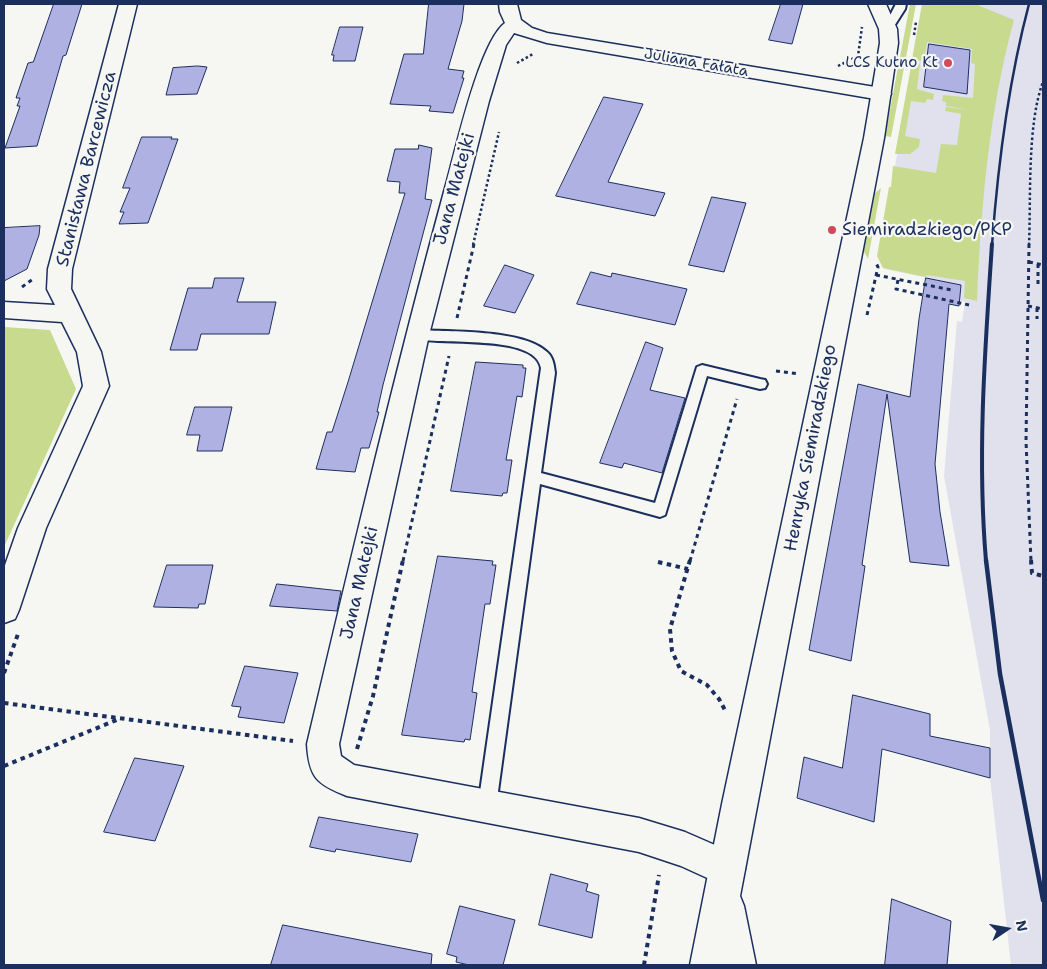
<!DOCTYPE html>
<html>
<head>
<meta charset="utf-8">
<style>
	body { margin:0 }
	#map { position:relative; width:1047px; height:969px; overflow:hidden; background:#f6f6f2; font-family:"Shantell Sans",sans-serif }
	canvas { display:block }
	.frame { position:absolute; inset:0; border:5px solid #1b2f5e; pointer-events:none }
	.north { position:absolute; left:982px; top:904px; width:50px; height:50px; -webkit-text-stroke:4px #f6f6f2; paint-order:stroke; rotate:78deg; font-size:14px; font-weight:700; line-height:20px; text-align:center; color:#1b2f5e }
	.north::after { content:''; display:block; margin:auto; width:18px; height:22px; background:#1b2f5e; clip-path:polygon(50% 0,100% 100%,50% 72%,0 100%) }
</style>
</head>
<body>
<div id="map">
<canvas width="1047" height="969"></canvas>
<div class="frame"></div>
<div class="north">N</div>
</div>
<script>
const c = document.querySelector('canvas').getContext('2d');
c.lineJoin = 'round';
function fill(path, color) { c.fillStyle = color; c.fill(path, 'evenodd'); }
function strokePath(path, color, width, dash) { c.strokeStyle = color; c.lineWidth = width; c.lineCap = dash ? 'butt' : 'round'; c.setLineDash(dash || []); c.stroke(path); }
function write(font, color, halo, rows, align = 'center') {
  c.font = font + ' "Shantell Sans",sans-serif'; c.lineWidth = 4.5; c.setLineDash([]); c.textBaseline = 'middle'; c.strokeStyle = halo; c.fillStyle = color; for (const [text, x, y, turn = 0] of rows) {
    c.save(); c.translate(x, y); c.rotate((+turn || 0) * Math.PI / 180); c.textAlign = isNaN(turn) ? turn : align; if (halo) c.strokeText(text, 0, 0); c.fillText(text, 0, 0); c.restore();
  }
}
const built = new Path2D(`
	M925,4h118v961h-32l-21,-187v-48l-46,-254 13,-155 5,1 3,-20 -6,-2 2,-15 -76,-16 10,-103z`);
const green = new Path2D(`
	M910,4h6l-25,133 -6,-1z
	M922,4h53l39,16c-25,91 -33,187 -37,281l-13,-3 1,-17 -38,-6 -1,2 -43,-9 -6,-12 12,-69h2l2,-21 43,7 5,-29 16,1 4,-31 -16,-3 1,-4 23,3 -23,-4v-4l-4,-1 1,-6 30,3 2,-34 -4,-1 1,-14 -45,-7 -3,19 -12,-2z
	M912,61l8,3 -3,25 17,5 -1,6 -6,-1 -2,4 -14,-2 -6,35 15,3 -1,8 -9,7h-15z
	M881,188l-13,71 -5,-9 11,-56z
	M4,327l46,3 26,59 -72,158z`);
const building = new Path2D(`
	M54,4h28l-16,51 -3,1 -26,90 -32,2 15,-42h-3l3,-8h-4l12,-35 5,-1z
	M429,4h35l-2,17 -14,48 16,2 -2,7h2l-11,35 -24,-2 2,-5 -41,-2 14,-50h19z
	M781,4h22l-11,40 -23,-4z
	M340,27h23l-8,34h-22l1,-6h-2z
	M929,44l41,6 -3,44 -43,-7z
	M198,66l9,1 -10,27 -31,1 7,-27z
	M604,97l39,7 -35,78 57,11 -10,23 -99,-20z
	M142,137h30l-1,2h7l-30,84 -29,1 5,-12h-4l10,-24h-7z
	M419,145l13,3 -7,51 7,1 -49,185 -6,27h2l-10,36h-8l-6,24 -39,-3 11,-37h5l16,-50 57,-189h-6l1,-11 -13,-1 8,-32h23z
	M712,197l34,6 -22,69 -35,-7z
	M40,226l-1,9 -12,34 -23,12v-53z
	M505,265l29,10 -19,38 -31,-7z
	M591,272l20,5 1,-4 75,16 -12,36 -98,-21z
	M215,278h29l-7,24h39l-7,32h-68l-4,16h-27l18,-62h24z
	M926,278l35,7 -2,21 -10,-2 -14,160 5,48 9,54 -39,-4 -23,-168 -25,171 3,1 -14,95 -42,-11 49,-266 52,13 9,-78z
	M646,342l17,6 -13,42 35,8 -23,75 -38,-10 -2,5 -22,-5z
	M476,362l47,3v3h3l-4,29 -5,-1 -11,64h6l-5,33h-4l-1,3 -51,-5z
	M195,407h37l-10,44h-25l3,-16h-13z
	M438,556l55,5 -1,4h4l-6,39h-5l-13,88 5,1 -7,47 -5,-1 -1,3 -62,-7z
	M167,565h46l-8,39h-6l-1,4 -44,-1z
	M277,584l64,7 -4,20 -67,-5z
	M245,666l53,7 -14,50 -46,-6 3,-10 -9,-1z
	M853,695l77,19v22l60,12v30l-108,-29 -8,73 -77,-24 7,-41 38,11z
	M135,758l49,8 -29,75 -51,-9z
	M319,817l99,17 -7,28 -75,-13 -1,3 -25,-5z
	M551,874l37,10 -2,7 13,4 -7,43 -53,-13z
	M892,899l59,22 -4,44h-62z
	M460,906l55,14 -12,45h-34l-13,-3 1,-5 -10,-3z
	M283,925l149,29 -1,11h-160z`);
const pathFar2 = new Path2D(`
	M914,35l2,-13
	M517,63l16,-9
	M838,66l20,-10 4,-29
	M473,245l26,-113
	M1029,245c2,-46 -2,-121 14,-163`);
const pathFar1 = new Path2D(`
	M1029,244l-3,197 5,120
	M1029,262l14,3
	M1038,264v23
	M876,275l76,15
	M898,280l-2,9 73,16
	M22,287l11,-8
	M1028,306l15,3
	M1037,308v11
	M867,315l11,-48 -2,-4
	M457,318l17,-74
	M776,371l23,3
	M403,561l46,-205
	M690,561l47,-162`);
const path = new Path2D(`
	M690,560l-20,69 2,22 9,20 26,14 12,14 7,13
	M1031,560l1,13 11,3
	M658,562l30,7
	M4,673l14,-39
	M4,703l289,38
	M357,749l16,-53 30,-136
	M4,766l115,-47
	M644,965l15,-90`);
const lane = new Path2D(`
	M896,4h10l-1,5 -14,22h-6l-2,-2z
	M417,330c32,2 106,-1 130,22 6,5 7,13 8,21l-14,100 114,30 42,-136 5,-2 58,14 5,1 2,4 -2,4 -5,1 -53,-13 -42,139 -5,2 -120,-33 -44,322 -2,6 -7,3 -7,-3 -2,-6 63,-438c-6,-35 -102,-22 -129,-30l-2,-3 2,-3z`);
const street = new Path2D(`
	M119,4h18l-65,265 -1,20 30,63 8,34 -63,142 -27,82 -4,9 -11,4v-55l14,-40 65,-142 -6,-34 -15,-30 -58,-4v-16l51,3 -8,-16 1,-20z
	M499,4h18l4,16 11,8 15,5 334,55 7,2 3,4 -3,4 -7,2 -334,-57 -33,-10 -8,12 -17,56 -60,234 -90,409 2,12 13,9 285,53 46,14 55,24 5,13 -5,13 -13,5 -46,-21 -42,-14 -292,-56c-31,-12 -38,-19 -40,-52 44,-186 88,-372 138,-556 10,-35 34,-146 60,-165l-5,-11z`);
const secondary = new Path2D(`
	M868,4h18l11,25 1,14 -14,95 -144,758 4,10 12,59h-66l32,-161 142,-666 16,-95 -1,-14z`);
const railFar2 = new Path2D(`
	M992,245c6,-82 16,-162 37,-241`);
const railFar1 = new Path2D(`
	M986,561c-9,-105 -1,-212 6,-317`);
const rail = new Path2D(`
	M986,560l14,114 43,226`);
const markers = [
	[948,63,5,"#d1495b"],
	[832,230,5,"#d1495b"]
];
const farStreetnames = [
	["Juliana Fałata",696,63,10]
];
const farPoinames = [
	["LCS Kutno Kt",938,63]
];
const streetNames = [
	["Stanisława Barcewicza",87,169,-76],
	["Jana Matejki",455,189,-75],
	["Henryka Siemiradzkiego",811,448,-79],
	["Jana Matejki",360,583,-77]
];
const poiNames = [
	["Siemiradzkiego/PKP",842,230]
];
fill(built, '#e0e1ed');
fill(green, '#c8da8e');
fill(building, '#aeb1e2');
strokePath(building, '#1b2f5e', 1);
strokePath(lane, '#1b2f5e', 4);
strokePath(street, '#1b2f5e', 3);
strokePath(secondary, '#1b2f5e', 3);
strokePath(pathFar2, '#1b2f5e', 2.5, [2.5, 2.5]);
strokePath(pathFar1, '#1b2f5e', 3, [4, 4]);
strokePath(path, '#1b2f5e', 4, [4.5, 4.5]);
fill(lane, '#f6f6f2');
fill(street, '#f6f6f2');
fill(secondary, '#f6f6f2');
strokePath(railFar2, '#1b2f5e', 2.5);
strokePath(railFar1, '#1b2f5e', 4);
strokePath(rail, '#1b2f5e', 4.5);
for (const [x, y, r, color] of markers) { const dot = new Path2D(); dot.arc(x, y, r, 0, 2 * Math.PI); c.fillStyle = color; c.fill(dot); strokePath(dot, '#f6f6f2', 2); }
write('15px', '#1b2f5e', '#f6f6f2', farStreetnames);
write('15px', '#1b2f5e', '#f6f6f2', farPoinames, 'right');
write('18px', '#1b2f5e', '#f6f6f2', streetNames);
write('18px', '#1b2f5e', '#f6f6f2', poiNames, 'left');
</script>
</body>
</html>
